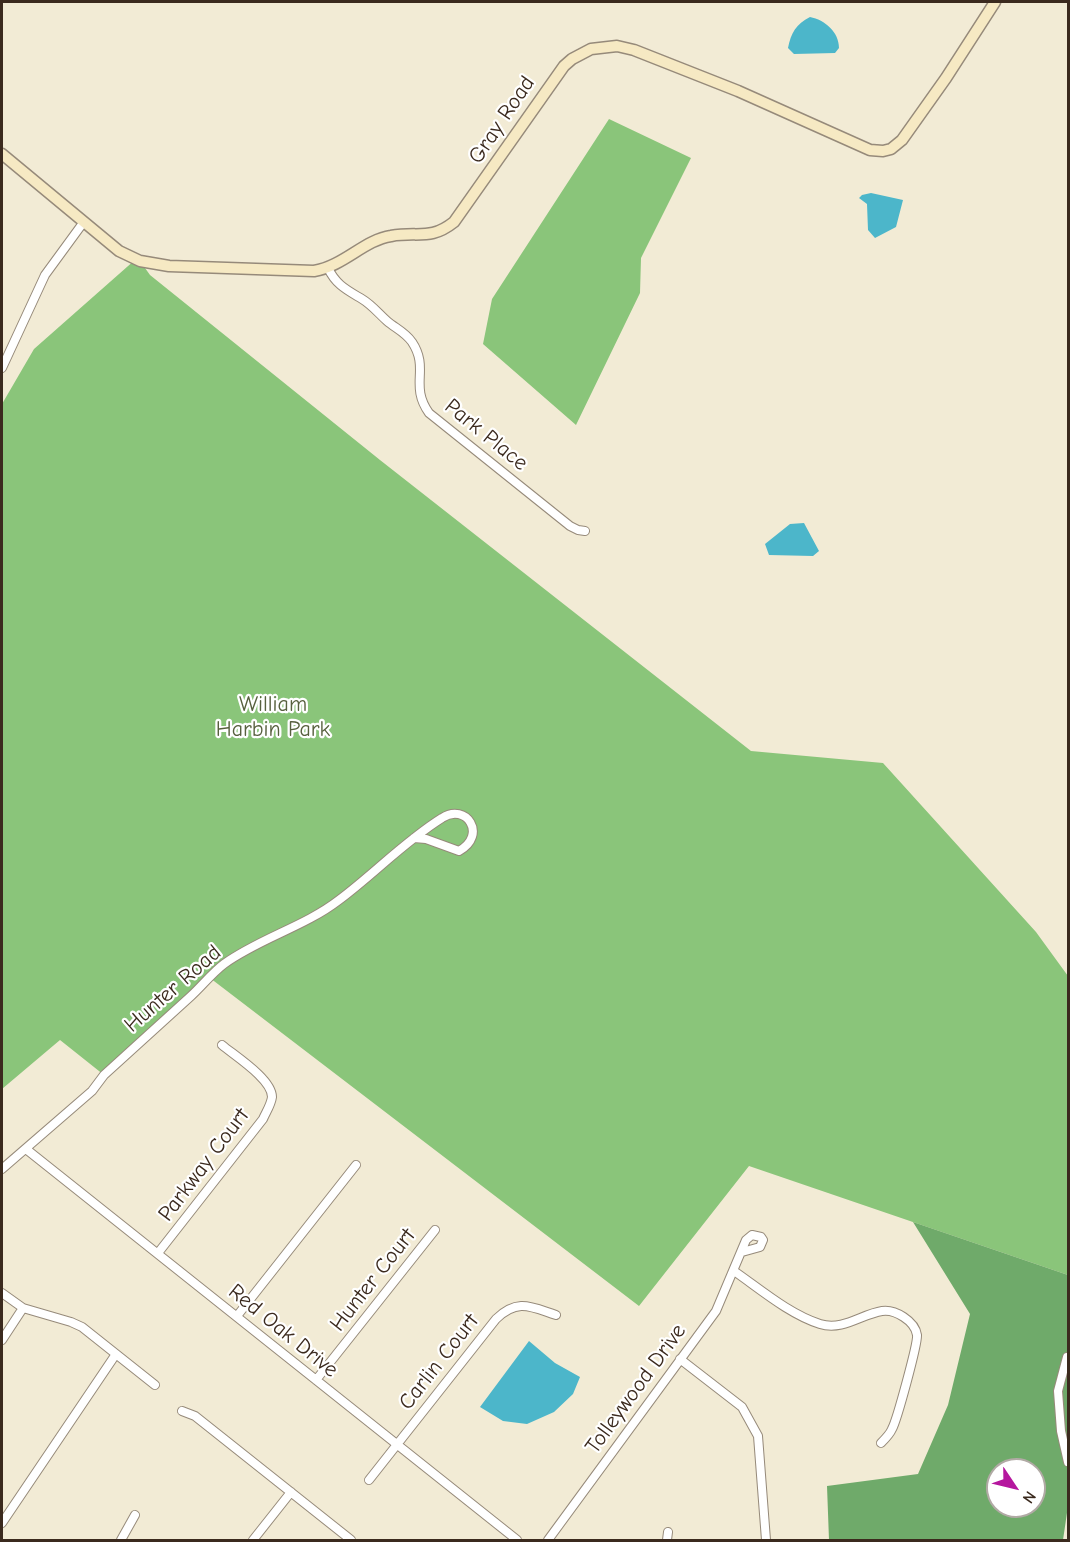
<!DOCTYPE html>
<html>
<head>
<meta charset="utf-8">
<style>
	body { margin:0 }
	#map { position:relative; width:1070px; height:1542px; overflow:hidden; background:#f2ebd5; font-family:"Comic Neue",sans-serif }
	canvas { display:block }
	.frame { position:absolute; inset:0; border:3px solid #3b2a1e; pointer-events:none }
	.north { position:absolute; left:986px; top:1458px; width:60px; height:60px; box-sizing:border-box; background:#fff; border:2px solid #b1aaa5; border-radius:50%; rotate:125deg; font-size:16px; font-weight:700; line-height:24px; text-align:center; color:#3b2a1e }
	.north::after { content:''; display:block; margin:auto; width:21px; height:27px; background:#b5179e; clip-path:polygon(50% 0,100% 100%,50% 72%,0 100%) }
</style>
</head>
<body>
<div id="map">
<canvas width="1070" height="1542"></canvas>
<div class="frame"></div>
<div class="north">N</div>
</div>
<script>
const c = document.querySelector('canvas').getContext('2d');
c.lineJoin = 'round';
function fill(path, color) { c.fillStyle = color; c.fill(path, 'evenodd'); }
function strokePath(path, color, width, dash) { c.strokeStyle = color; c.lineWidth = width; c.lineCap = dash ? 'butt' : 'round'; c.setLineDash(dash || []); c.stroke(path); }
function write(font, color, halo, rows, align = 'center') {
  c.font = font + ' "Comic Neue",sans-serif'; c.lineWidth = 4.5; c.setLineDash([]); c.textBaseline = 'middle'; c.strokeStyle = halo; c.fillStyle = color; for (const [text, x, y, turn = 0] of rows) {
    c.save(); c.translate(x, y); c.rotate((+turn || 0) * Math.PI / 180); c.textAlign = isNaN(turn) ? turn : align; if (halo) c.strokeText(text, 0, 0); c.fillText(text, 0, 0); c.restore();
  }
}
const green = new Path2D(`
	M609,119l82,39 -50,100 -1,35 -64,132 -93,-81 9,-45z
	M136,259l4,2 10,14 230,185 371,291 132,12 153,169 32,44v299l-319,-109 -110,140 -429,-328 -106,97 -44,-35 -58,49v-685l32,-55z`);
const forest = new Path2D(`
	M913,1222l155,53v231l-5,34h-234l-2,-54 91,-12 30,-69 22,-91zM998,1470h36v36h-36z`);
const water = new Path2D(`
	M810,17c15,3 29,15 29,31l-4,5 -41,1 -6,-6c3,-15 8,-24 22,-31z
	M871,193l32,7 -7,27 -21,11 -7,-8 -1,-26 -8,-6 3,-3z
	M804,523l15,28 -6,5 -44,-1 -4,-11 25,-20z
	M529,1341l26,22 25,14 -7,17 -19,18 -27,12 -24,-3 -23,-14z`);
const street = new Path2D(`
	M328,268c8,17 19,22 34,31 10,6 16,14 25,22 8,7 18,11 25,21 18,27 -3,43 17,71l141,113 8,4 7,1
	M2,368l43,-93 38,-52
	M26,1149l491,391
	M2,1169l90,-78 12,-16c29,-26 58,-53 87,-79 11,-10 21,-23 33,-32 36,-26 80,-37 115,-64 35,-26 66,-59 103,-82 24,-16 46,17 17,33l-33,-12 -12,-1
	M158,1253l105,-134c3,-7 8,-14 9,-22 0,-18 -37,-41 -50,-52
	M734,1271c26,18 55,43 86,53 23,7 42,-10 62,-13 13,-2 33,10 35,24 1,8 -20,85 -25,94 -2,5 -7,10 -11,14
	M2,1293l21,15 48,14 11,5 73,58
	M237,1316l119,-151
	M2,1340l21,-32
	M1067,1357l-9,34 3,40 7,31
	M680,1359l62,48 16,29 8,104
	M316,1380l119,-150
	M182,1411l13,5 156,124
	M369,1480l127,-161c22,-21 35,-12 60,-4
	M2,1523l114,-169
	M121,1540l14,-25
	M253,1540l38,-48
	M548,1540l168,-229 30,-71 6,-5 9,2 2,3 -3,7 -18,5
	M667,1540l1,-8`);
const secondary = new Path2D(`
	M2,154l117,97 21,10 29,5 145,5c30,-5 50,-31 77,-35 27,-5 39,5 63,-14l110,-156 8,-7 19,-10 26,-3 17,4 104,41 132,59 13,1 8,-2 11,-9 44,-62 49,-76`);
const streetNames = [
	["Gray Road",502,120,-56],
	["Park Place",486,435,39],
	["Hunter Road",173,989,-41],
	["Parkway Court",204,1165,-53],
	["Hunter Court",373,1280,-52],
	["Red Oak Drive",283,1331,39],
	["Carlin Court",439,1362,-52],
	["Tolleywood Drive",636,1389,-54]
];
const parkNames = [
	["William",273,705],
	["Harbin Park",273,730]
];
fill(green, '#8ac57a');
fill(forest, '#6faa6a');
fill(water, '#4cb6ca');
strokePath(street, '#968a7a', 10);
strokePath(secondary, '#968a7a', 13);
strokePath(street, '#fff', 8);
strokePath(secondary, '#f6e9c3', 10);
write('22px', '#3b2a1e', '#fff', streetNames);
write('22px', '#57603e', '#fff', parkNames);
</script>
</body>
</html>
